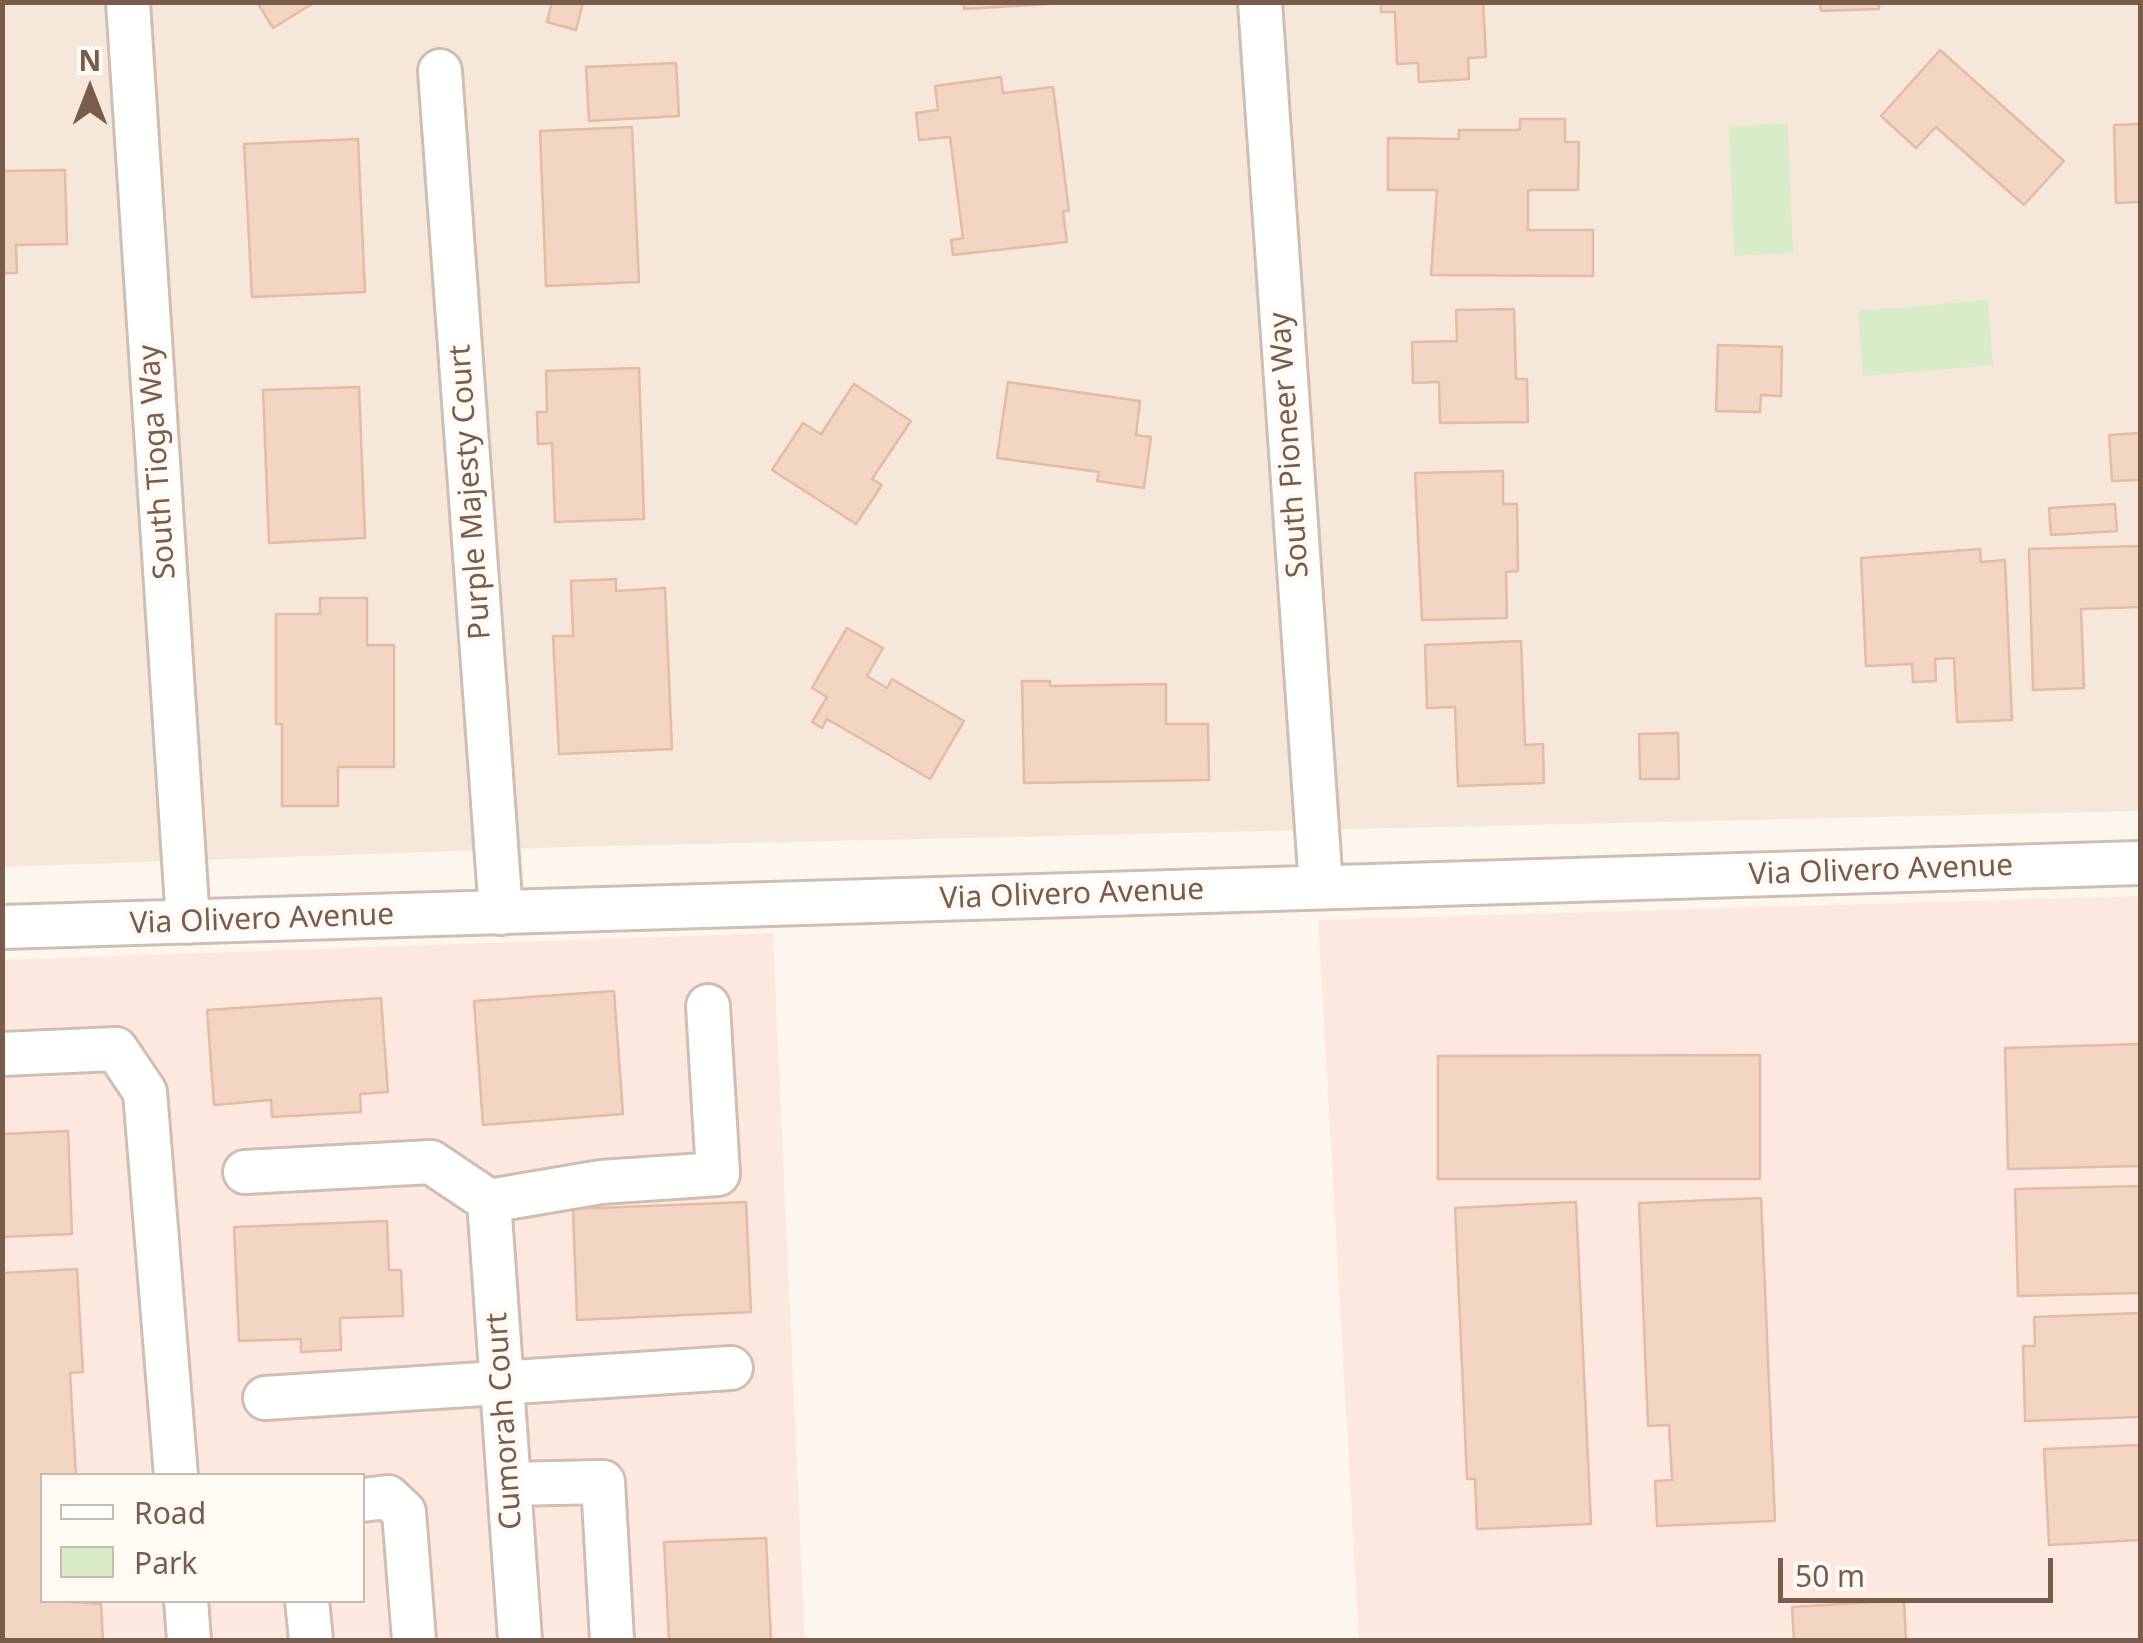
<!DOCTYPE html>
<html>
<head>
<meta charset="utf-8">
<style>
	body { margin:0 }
	#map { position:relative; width:2143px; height:1643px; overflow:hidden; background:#fdf6ec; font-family:"Noto Sans",sans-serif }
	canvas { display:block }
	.frame { position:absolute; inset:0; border:5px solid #7a5c4d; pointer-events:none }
	.legend { position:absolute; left:40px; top:1473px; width:325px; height:130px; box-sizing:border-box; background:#fffaf3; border:2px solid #cabbb1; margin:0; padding:12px 18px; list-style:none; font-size:30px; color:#7a5c4d }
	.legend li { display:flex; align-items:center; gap:20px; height:50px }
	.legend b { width:50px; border:2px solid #cabbb1 }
	.north { position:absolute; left:40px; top:40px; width:100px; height:100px; -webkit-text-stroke:8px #fffaf3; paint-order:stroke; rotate:0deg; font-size:28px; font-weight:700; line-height:40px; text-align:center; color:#7a5c4d }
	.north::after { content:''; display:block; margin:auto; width:35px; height:45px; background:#7a5c4d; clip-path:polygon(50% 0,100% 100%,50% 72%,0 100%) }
	.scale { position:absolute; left:1778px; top:1558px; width:275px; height:45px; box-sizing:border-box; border:5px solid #7a5c4d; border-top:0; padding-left:12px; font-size:30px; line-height:35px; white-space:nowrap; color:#7a5c4d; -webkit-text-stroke:8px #fffaf3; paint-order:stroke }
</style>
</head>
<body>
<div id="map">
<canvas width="2143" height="1643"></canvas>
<div class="frame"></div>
<ul class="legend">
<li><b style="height:12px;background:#fff"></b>Road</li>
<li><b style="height:28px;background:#d8ecc9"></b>Park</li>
</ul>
<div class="north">N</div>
<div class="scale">50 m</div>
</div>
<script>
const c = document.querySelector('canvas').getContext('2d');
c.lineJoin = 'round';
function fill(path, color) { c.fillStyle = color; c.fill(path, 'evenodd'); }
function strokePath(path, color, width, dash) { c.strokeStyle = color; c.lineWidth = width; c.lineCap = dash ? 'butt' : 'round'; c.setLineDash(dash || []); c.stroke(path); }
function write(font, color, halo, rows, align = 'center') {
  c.font = font + ' "Noto Sans",sans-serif'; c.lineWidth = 10; c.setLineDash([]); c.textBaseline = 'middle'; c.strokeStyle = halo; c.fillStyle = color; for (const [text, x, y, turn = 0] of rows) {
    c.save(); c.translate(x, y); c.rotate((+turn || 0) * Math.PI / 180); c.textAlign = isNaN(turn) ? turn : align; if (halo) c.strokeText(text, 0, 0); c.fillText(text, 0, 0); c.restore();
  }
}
const residential = new Path2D(`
	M2,3h2138v808l-1571,36 -566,20z`);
const commercial = new Path2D(`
	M2140,896v744h-781l-41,-720z
	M773,933l32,707h-802l-1,-680zM42,1476h320v124h-320z`);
const green = new Path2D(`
	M1788,124l5,129 -59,3 -5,-130z
	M1988,300l5,65 -130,11 -5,-65z`);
const building = new Path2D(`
	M257,2h58l-42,26z
	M552,2h31l-7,28 -29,-8z
	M963,2h85v2l-84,5z
	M1381,2h102l3,55 -18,1 1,21 -50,3 -1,-19 -21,1 -2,-52h-14z
	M1820,2h59v7l-58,2z
	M1940,50l124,111 -40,44 -88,-78 -20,21 -35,-32z
	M676,63l3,53 -90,5 -3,-54z
	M1001,77l2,16 50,-6 16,124h-6l4,31 -114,13 -2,-15 12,-2 -13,-101 -31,3 -3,-27 22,-3 -3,-24z
	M1520,119h45v23h14l-1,48h-50v40h65v46l-162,-1 6,-85h-49v-52l71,1v-9h61z
	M2140,124v78l-24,1 -2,-78z
	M632,127l7,155 -93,4 -6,-155z
	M358,139l7,153 -113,5 -8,-153z
	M65,170l2,74 -51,1 1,28h-15v-102z
	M1514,309l2,70h11l1,43 -88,1 -1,-41 -26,1 -1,-41 45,-1 -1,-31z
	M1718,345l64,2 -1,49 -20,-1 -1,17 -44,-1z
	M639,368l5,151 -89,3 -3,-79 -14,1 -1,-32h10l-1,-41z
	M1008,382l132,19 -4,34 15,2 -7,51 -47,-7 2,-9 -102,-14z
	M854,384l57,37 -39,58 10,6 -26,39 -84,-54 31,-47 18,11z
	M359,387l6,151 -96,5 -6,-153z
	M2140,433v47l-28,1 -3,-46z
	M1503,471v33h14l1,67 -12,1 1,46 -85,2 -7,-147z
	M2115,504l2,27 -66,4 -2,-27z
	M2140,546v61l-59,2 3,79 -51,2 -4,-141z
	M1980,549l1,13 24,-2 7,160 -55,2 -3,-64 -19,1 1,22 -23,1 -1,-18 -46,2 -5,-108z
	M616,579v12l49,-3 7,161 -113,5 -6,-118h20l-2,-55z
	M320,598h47v47h27v122h-56v39h-56v-82h-6v-110h44z
	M847,628l36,20 -16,28 20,12 5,-9 72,42 -34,58 -103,-60 -5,9 -10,-6 15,-25 -15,-9z
	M1521,641l4,104 18,-1 1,39 -86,3 -3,-79 -28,1 -2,-63z
	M1022,681h28v5l116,-2v40h42l1,56 -185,3z
	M1678,733l1,46h-39l-1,-45z
	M614,991l9,123 -140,11 -9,-124z
	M381,998l7,94 -28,2 1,18 -89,5 -1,-17 -57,5 -7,-95z
	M2140,1044v122l-132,3 -3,-121z
	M1760,1055v124h-322v-123z
	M68,1131l4,103 -70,3v-103z
	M2140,1186v107l-122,3 -3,-107z
	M1761,1198l14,323 -118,5 -2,-45 17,-1 -3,-55 -21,1 -9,-223z
	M746,1202l5,110 -174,8 -4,-111z
	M1576,1202l15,322 -114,5 -2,-50h-8l-12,-271z
	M387,1221l2,49h12l2,46 -63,2 1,32 -40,2v-13l-62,2 -5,-114z
	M77,1269l6,103 -13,1 6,103h-34v124l59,4 2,36h-101v-367z
	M2140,1313v104l-115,4 -2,-75h12l-1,-29z
	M2140,1445v95l-91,5 -5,-96z
	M766,1538l5,102h-102l-5,-98z
	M1904,1600l2,40h-112l-2,-33z`);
const minor = new Path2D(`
	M128,2l60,920
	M1260,2l61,885
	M440,71l61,842
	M2,927l2138,-64
	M2,1054l114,-5 29,43 31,384
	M245,1172l186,-10 58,39 112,-19 117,-8 -10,-168
	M489,1201l31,439
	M265,1398l466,-30
	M509,1484l94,-2 9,158
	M362,1500l26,-3 16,15 10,128
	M186,1600l3,40
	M307,1600l4,40`);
const streetNames = [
	["South Pioneer Way",1290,445,-94],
	["South Tioga Way",158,462,-94],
	["Purple Majesty Court",471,492,-94],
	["Via Olivero Avenue",1881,871,-2],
	["Via Olivero Avenue",1072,895,-2],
	["Via Olivero Avenue",262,920,-2],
	["Cumorah Court",505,1421,-94]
];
fill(residential, '#f5e8da');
fill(commercial, '#fde8e0');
fill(green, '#d8ecc9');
fill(building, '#f3d5c3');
strokePath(building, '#e6bba3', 2.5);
strokePath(minor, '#d1beb0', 48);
strokePath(minor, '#fff', 42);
write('30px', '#7a5c4d', '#fffaf3', streetNames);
</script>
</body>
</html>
